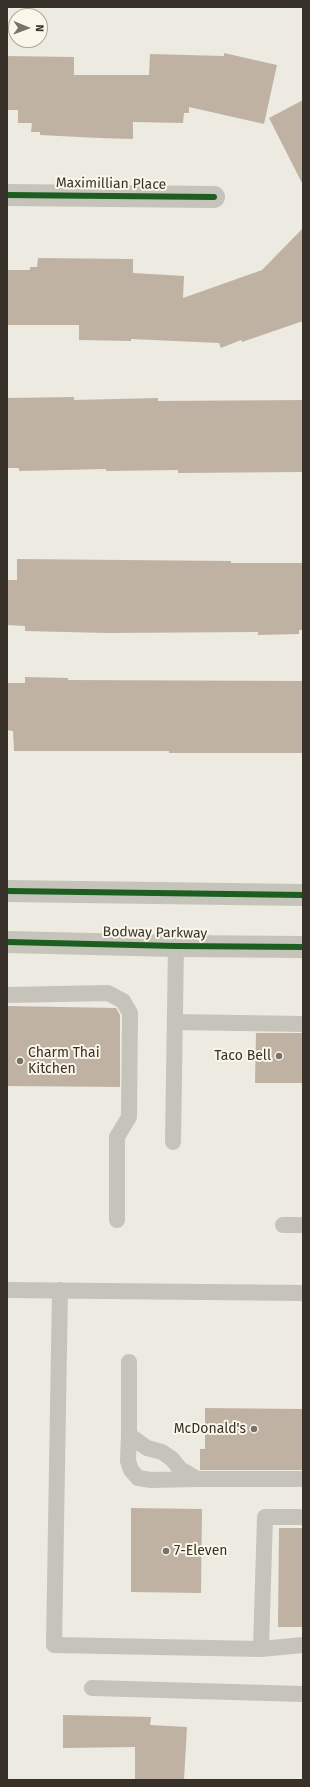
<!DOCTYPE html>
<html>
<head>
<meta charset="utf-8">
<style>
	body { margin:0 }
	#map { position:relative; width:310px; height:1787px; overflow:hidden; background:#edeae2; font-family:"Fira Sans",sans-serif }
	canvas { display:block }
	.frame { position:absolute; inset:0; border:8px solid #373129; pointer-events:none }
	.north { position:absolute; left:8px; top:8px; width:40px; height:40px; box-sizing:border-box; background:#faf6e9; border:1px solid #aca79c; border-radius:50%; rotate:91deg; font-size:11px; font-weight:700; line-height:16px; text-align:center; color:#373129 }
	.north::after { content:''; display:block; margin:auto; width:14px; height:18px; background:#77726a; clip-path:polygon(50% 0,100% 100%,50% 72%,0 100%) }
</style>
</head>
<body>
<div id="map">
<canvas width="310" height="1787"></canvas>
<div class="frame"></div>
<div class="north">N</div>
</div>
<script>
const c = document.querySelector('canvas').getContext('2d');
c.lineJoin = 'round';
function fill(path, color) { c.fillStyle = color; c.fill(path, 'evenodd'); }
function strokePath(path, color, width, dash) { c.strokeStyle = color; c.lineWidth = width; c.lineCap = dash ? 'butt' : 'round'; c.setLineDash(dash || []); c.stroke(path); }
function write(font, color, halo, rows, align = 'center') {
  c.font = font + ' "Fira Sans",sans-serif'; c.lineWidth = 4; c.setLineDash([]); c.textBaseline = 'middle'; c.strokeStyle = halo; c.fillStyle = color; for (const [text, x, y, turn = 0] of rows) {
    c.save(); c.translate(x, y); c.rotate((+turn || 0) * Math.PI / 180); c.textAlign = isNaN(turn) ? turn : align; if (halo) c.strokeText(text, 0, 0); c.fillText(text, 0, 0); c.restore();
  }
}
const building = new Path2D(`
	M224,53l53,12 -13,59 -75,-17v6h-5l-1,10 -50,-1v17l-34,-1 -59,-3v-3h-9l1,-9h-14v-13h-11v-54l67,1v18h75l1,-21 74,2z
	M303,100v85l-34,-67z
	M303,228v93l-61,21 -1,-2 -20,8 -2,-5 -88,-4v2l-52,-1v-15h-72v-55h23v-3h7l1,-9 95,1v14l51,3 -1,22 79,-28z
	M74,397v3l84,-2v3l145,-1v72l-125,1v-3l-72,1v-2l-87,2v-3h-12v-70z
	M17,559l214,2v2h72v67h-4v4l-41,1v-3l-151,1 -82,-2v-5l-18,-1v-45h10z
	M25,677l43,1v2l235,1v72h-134v-2h-155l-1,-20 -6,-1v-47h18z
	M7,1006l109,2 4,7v72l-113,-1z
	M256,1033h47v50h-48z
	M205,1408l98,1v61h-103v-21h5z
	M131,1508l71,1 -1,84 -70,-1z
	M279,1528h24v99h-25z
	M63,1715l88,2 -1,8 37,2 -3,53h-49v-33l-72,1z`);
const service = new Path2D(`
	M7,995l101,-2 15,8 7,12 -1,104 -12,20v83
	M175,1022l128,2
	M173,1142l3,-196
	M283,1225h20
	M7,1290l296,3
	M60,1290l-6,355 207,4 42,-4
	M129,1362v73l18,13 15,4 10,7 8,10 17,10h106
	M129,1435l-1,26 3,9 7,8 13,2 46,-1
	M261,1649l4,-132h38
	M92,1688l211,6`);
const minor = new Path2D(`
	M7,195l207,2`);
const tertiary = new Path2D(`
	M7,891l296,4
	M7,942l169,4 127,1`);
const cycleway = new Path2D(`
	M7,195l207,2
	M7,891l296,4
	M7,942l169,4 127,1`);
const markers = [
	[279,1056,4,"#77726a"],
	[20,1061,4,"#77726a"],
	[254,1429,4,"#77726a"],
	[166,1551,4,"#77726a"]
];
const streetNames = [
	["Maximillian Place",111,184,1],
	["Bodway Parkway",155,933,1]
];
const poiNames = [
	["Charm Thai",28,1053],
	["Kitchen",28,1069],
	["Taco Bell",271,1056,"right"],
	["McDonald's",246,1429,"right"],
	["7-Eleven",174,1551]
];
fill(building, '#c0b2a3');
strokePath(service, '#c6c3bb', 16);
strokePath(minor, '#c6c3bb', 22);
strokePath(tertiary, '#c6c3bb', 22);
strokePath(cycleway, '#1b5e20', 6);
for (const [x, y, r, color] of markers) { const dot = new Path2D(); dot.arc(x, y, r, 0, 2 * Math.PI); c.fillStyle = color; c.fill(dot); strokePath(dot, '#faf6e9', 1.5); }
write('14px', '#373129', '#faf6e9', streetNames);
write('14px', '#373129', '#faf6e9', poiNames, 'left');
</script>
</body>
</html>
